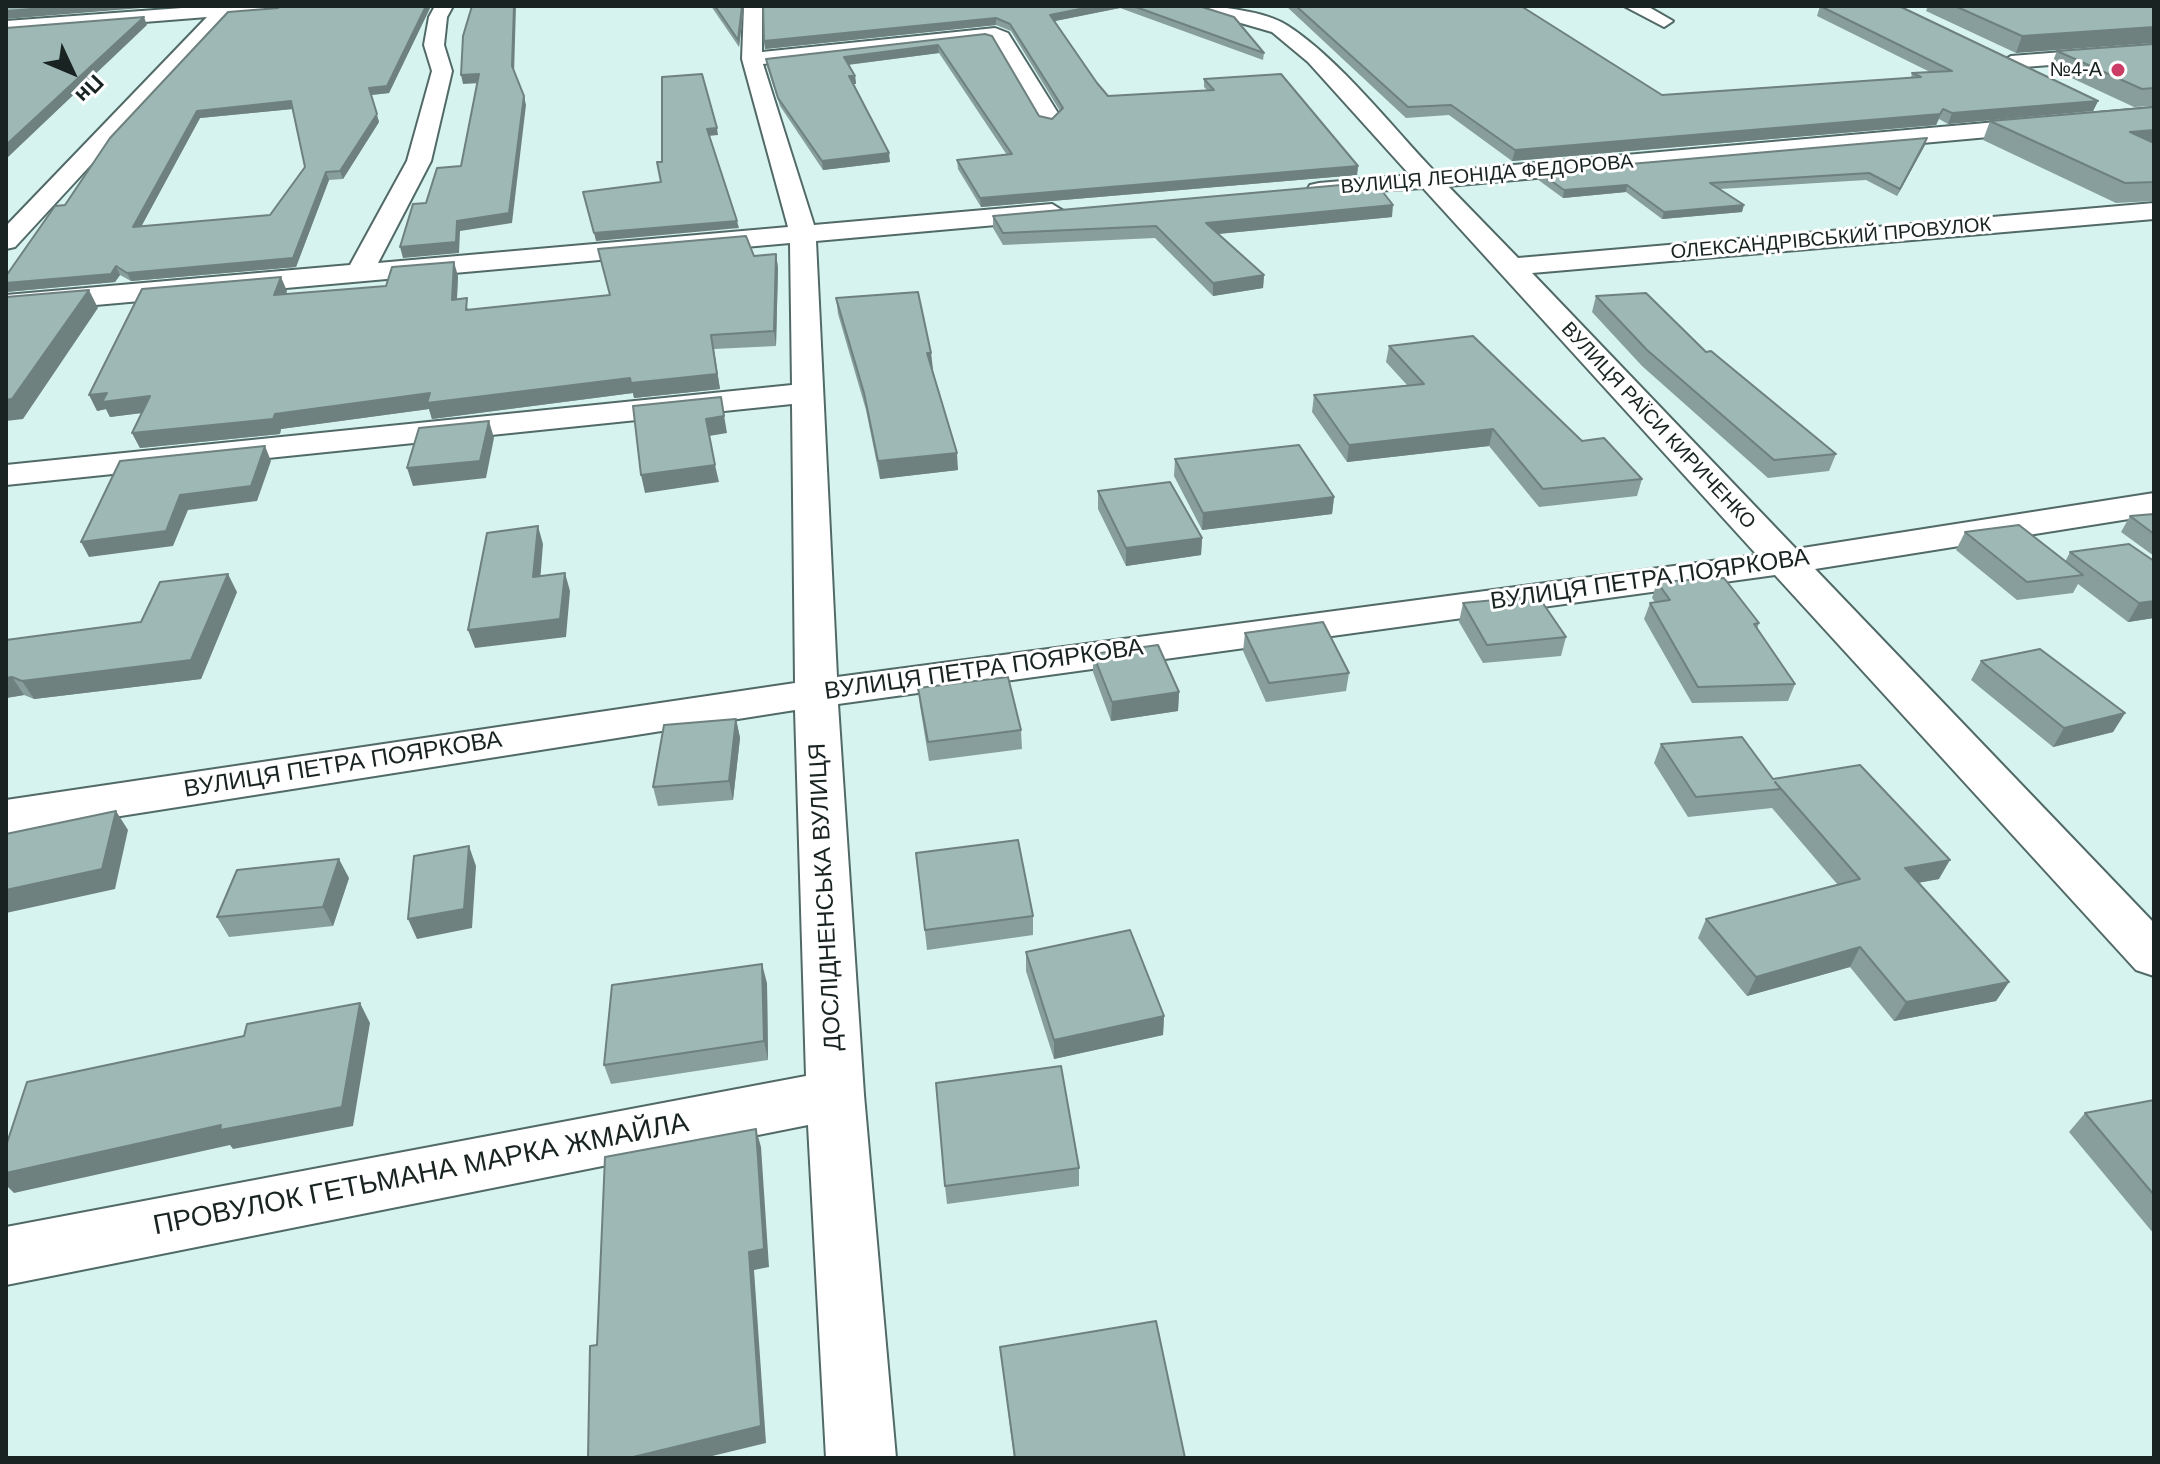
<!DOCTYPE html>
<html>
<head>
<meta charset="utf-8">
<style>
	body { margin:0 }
	#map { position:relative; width:2160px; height:1464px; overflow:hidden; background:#d7f3f0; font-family:Helvetica,sans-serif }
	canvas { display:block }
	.frame { position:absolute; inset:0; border:8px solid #192322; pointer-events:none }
	.north { position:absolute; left:32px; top:32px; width:80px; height:80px; -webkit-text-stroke:6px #fff; paint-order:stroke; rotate:134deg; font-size:22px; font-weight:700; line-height:32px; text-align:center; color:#192322 }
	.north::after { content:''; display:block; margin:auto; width:28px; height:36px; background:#192322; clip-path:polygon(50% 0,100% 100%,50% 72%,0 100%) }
</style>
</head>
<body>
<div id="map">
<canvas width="2160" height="1464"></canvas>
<div class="frame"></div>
<div class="north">Пн</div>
</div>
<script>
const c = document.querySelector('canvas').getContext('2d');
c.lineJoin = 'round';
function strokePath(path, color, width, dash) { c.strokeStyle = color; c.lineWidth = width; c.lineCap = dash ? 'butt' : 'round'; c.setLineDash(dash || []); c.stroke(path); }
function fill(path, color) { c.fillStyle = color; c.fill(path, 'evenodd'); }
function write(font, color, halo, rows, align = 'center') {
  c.font = font + ' Helvetica,sans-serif'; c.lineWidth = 6; c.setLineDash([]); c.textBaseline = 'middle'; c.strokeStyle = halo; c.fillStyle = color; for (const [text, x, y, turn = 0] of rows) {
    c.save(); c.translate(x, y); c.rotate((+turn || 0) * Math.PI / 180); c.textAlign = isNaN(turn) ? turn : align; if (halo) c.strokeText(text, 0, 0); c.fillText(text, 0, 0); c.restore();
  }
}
const minor = new Path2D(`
	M209,6h80l-9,5 -51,4 -214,232 -9,2v-23l201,-209 -201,16v-12z
	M435,6h18l-6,11 -3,28 8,26 -21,90 -53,102 410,-36 -46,-168 2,-53h18v46l233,-24 13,5 53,85 -11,7 -8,-2 -48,-82 -8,-3 -223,26 51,161 238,-21 13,8 -13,8 -236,21 21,436 920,-122 -334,-367 -113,7 -3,-5 3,-5 9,-2 91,-8 -102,-113 -36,-30 -76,-22 -3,-4c26,0 73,5 95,20 51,33 104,101 147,146l719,-64v14l-706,64 70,72 636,-55v16l-622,54 264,276 358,-56v22l-339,54 339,354v53l-18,-6 -361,-395 -937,129 26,391 32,363h-70l-18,-333 -802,160v-58l800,-151 -11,-366 -789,124v-34l789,-117 -3,-279 -786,81v-20l786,-80 -2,-142 -784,70v-18l344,-30 57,-104 25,-90 -8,-26 5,-28z
	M1624,6h23l26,15 -9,6z
	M2154,45v12l-143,11 -10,-6 10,-6z`);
const wall = new Path2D(`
	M281,6h150l-42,87 -18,2 8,27 -36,57 -14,1 -33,87 -165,14 -11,-6 -5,7 -109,10v-16l59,-71zM292,109l13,58 -35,48 -129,12 59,-109z
	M711,6h33l-5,41z
	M763,6h436l65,47 -1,7 -143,-52 -65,13 42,62 11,13 99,-6 -3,-3v-8l154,87 -1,9 -376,32 -23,-38 -1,-9 50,-5 -68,-102 -91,12 7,11 1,8h-3l37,78 -67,8 -43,-64 -13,-39 -1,-8 219,-25 54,82 13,3 8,-8 -49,-80 -15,-6 -231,24z
	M1286,6h235l141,89 249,-17 1,-5 18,-1 -113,-56 3,-10 278,95 -5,10 -145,13 -9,-5 -3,6 -424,36 -63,-46 -43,3z
	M1928,6h226l-138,47 -90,-42z
	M2154,44v62l-20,1 -84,-39 7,-17z
	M2154,107v94l-38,2 -133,-63 7,-19z
	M1925,145l-28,51 -31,-16 -146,9 22,23 -80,7 -36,-27 -63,6 -26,-19 2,-7z
	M993,216l399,1 -173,17 45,41 -1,13 -50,8 -58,-58 -152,7 -10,-17z
	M776,254l2,14 -2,78 -62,3 6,40 -86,9 -1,-5 -201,26 -3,-10 -148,20 -1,5 -140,14 -8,-15 10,-20 -32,4 -4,-8 -9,2 190,-120 -1,3 100,-8 72,-10 -1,24 13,10 140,-15 144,-39z
	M1596,296l240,158 -7,17 -61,7 -126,-112 -50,-54z
	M836,298l95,55 1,16 26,101 -78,9 -14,-69 -28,-96z
	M1389,346l193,95 60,38 -5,17 -98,11 -50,-61 -142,16 -35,-50 2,-17 93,-10 -21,-23z
	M1175,459l159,38 -2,17 -130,16 -28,-54z
	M1098,491l104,47 -1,17 -75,11 -28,-57z
	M2154,514v42l-33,-24 9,-16z
	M1965,532l100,30 5,-10 59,-8 25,74 -26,4 -50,-38 -5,9 -56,7 -61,-50z
	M1657,582l102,41 -2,6 38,55 -7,17 -96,2 -48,-84 6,-16 5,-1 -3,-4z
	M237,592l-36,87 -167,20 -10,-4 -18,3v-58l135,-18z
	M1463,603l103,34 -5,19 -78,7 -24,-41z
	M1245,633l104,40 -3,18 -80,11 -23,-51z
	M1093,654l86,38 -1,19 -67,10 -18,-49z
	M1981,661l144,52 -12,19 -60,15 -82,-67z
	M918,688l103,42 1,19 -93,12 -9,-55z
	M736,719l4,19 -7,62 -75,6 -5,-19z
	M1661,744l112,35 166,100 -21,4 91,99 -13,19 -102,20 -44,-54 -103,29 -49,-58 8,-19 132,-34 -66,-77 -84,9 -34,-54z
	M916,853l117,63v19l-106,15z
	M349,878l-16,48 -104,11 -12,-20z
	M1026,952l138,64 -1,19 -109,24 -28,-88z
	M767,983l1,77 -157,24 -7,-19z
	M2154,1100v134l-85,-102 16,-19z
	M1079,1168v18l-132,18 -2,-18z
	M1000,1347l185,111h-171z`);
const shadedWall = new Path2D(`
	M70,6h96l-160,13v-8z
	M426,6h5l-42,87 -18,2 8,27 -36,57 -3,-8 29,-83z
	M514,6h2l-2,68 -2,-8z
	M742,6h2l-5,41 -1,-7z
	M1095,6h25v2l-70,14v-7z
	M144,17l3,8 -141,134v-14z
	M996,18v7l-231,24 -1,-8z
	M2154,27v16l-138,10 6,-17z
	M938,45l1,8 -94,12 -1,-8z
	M479,74l2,9 -18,1 -2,-9z
	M849,76h6l1,8h-6z
	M524,96l2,9 -14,118 -52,8 -1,22 -56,5 -3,-11 57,-26z
	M291,101l2,8 -93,9 -64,118 -3,-9 64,-116z
	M2098,101l-5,10 -145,13 4,-11z
	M1943,109l-7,16 -424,36 3,-11z
	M717,128l1,7 -10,1 -1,-7z
	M2154,130v18l-24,-16z
	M1927,138l-2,7 -28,51 3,-7z
	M889,153l1,9 -67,8 -1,-9z
	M1358,166l-1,9 -376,32 -1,-9z
	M326,172l3,8 -33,87 -165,14 -4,-8 166,-15z
	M1627,185l-1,7 -63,6 1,-8z
	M1393,205l-1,12 -186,18v-12z
	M1744,205l-2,7 -80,7 2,-7z
	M737,221l2,7 -143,13 -2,-8z
	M776,254l2,14 -2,78 -2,-15z
	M454,262l4,14 -2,38 -4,-14z
	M116,266l4,9 -5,7 -109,10v-9z
	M1264,275l-1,13 -50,8v-13z
	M281,277l6,14 -7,18 -6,-14z
	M89,290l9,18 -75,111 -17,2v-21z
	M711,335l9,54 -86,9 -1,-5 -201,26 -3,-10 -148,20 -1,5 -140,14 -8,-15 143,-19z
	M927,353h4l2,16h-4z
	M107,393l43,3 7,15 -47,6 -4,-8 -9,2 -8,-16z
	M721,397l6,36 -18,3 -3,-17z
	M489,421l5,17 -8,40 -73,8 -6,-18z
	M1493,429l-4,17 -142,16 2,-17z
	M265,446l6,15 -14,40 -69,9 -15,36 -84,11 -8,-15 99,-47z
	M957,453l1,17 -78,9 -2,-18z
	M715,465l4,17 -74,11 -4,-18z
	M1334,497l-2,17 -130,16 1,-17z
	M538,526l5,18 -4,51 -6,-18z
	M1202,538l-1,17 -75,11v-18z
	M565,573l5,18 -4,46 -91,11 -7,-18z
	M228,574l9,18 -36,87 -167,20 -12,-18 169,-21z
	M2154,601v17l-26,4 11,-19z
	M12,677l12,18 -18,3v-20z
	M1179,692l-1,19 -67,10 1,-19z
	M2125,713l-12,19 -60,15 11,-19z
	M736,719l4,19 -7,62 -4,-19z
	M116,811l12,19 -13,59 -109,24v-23z
	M469,846l7,20 -4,62 -55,11 -9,-20z
	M339,859l10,19 -16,48 -10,-19z
	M1950,860l-11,19 -45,8 11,-19z
	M1860,947l-10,20 -103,29 9,-19z
	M762,964l5,19 1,77 -4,-19z
	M2009,982l-13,19 -102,20 12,-19z
	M360,1003l10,20 -17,103 -120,23 -3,-4 -216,48 -8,-8v-12z
	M1164,1016l-1,19 -109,24v-19z
	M756,1129l5,18 8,120 -15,3 12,173 -62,15h-75z`);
const building = new Path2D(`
	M6,6h64l-64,5z
	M281,6h145l-39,80 -18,2 8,26 -37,57 -14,1 -33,86 -166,15 -11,-7 -5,8 -105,9v-7l49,-70 10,-1 45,-67 118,-126 50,-4zM291,101l14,66 -35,48 -137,12 64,-116z
	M472,6h42l-2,60 12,30 -15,117 -52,8 -1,21 -56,5 13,-43 13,-1 11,-35 24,-2 18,-92 -18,1 2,-39z
	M715,6h27l-4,34z
	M763,6h332l-45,9 47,68 11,13 106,-6 -10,-11 77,-5 77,92 -378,32 -23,-38 55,-6 -74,-109 -94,12 11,19h-6l40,77 -67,8 -44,-63 -12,-39 219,-25 7,2 47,80 13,3 11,-11 -53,-84 -14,-6 -232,23z
	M1133,6h66l35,11 30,36z
	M1296,6h225l141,89 259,-18 -9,-4 40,-2 -132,-65h79l199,95 -146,12 -9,-4 -3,5 -425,36 -64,-45 -43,2z
	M1955,6h199v21l-132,9z
	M144,17l-138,128v-117z
	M2154,44v44l-12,1 -85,-38z
	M702,74l15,54 -10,1 30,92 -143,12 -11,-41 78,-10 -4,-20h5v-85z
	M2154,107v23l-24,2 24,11v39l-29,1 -135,-62z
	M1927,138l-27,51 -31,-16 -159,10 34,22 -80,7 -37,-27 -63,5 -25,-18z
	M1375,182l18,23 -187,18 58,52 -51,8 -57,-57 -153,7 -10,-17z
	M746,236l8,20 22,-2 -2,77 -63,4 6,39 -86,9 -1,-5 -203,25 3,-10 -155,21 -2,5 -141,14 18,-37 -48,6 5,-9 -18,2 53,-106 139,-12 -7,18 112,-9 6,-19 62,-5 -2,38 15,-2 -1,12 144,-15 -12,-46z
	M89,290l-77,109 -6,1v-103z
	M918,292l13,61h-4l30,100 -79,8 -14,-68 -28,-95z
	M1646,293l60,59 5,-1 125,103 -62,6 -127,-110 -51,-54z
	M1473,336l109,105 22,-3 38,41 -99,10 -50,-60 -144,16 -35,-50 110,-11 -35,-38z
	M721,397l3,19 -18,3 9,46 -74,10 -8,-69z
	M489,421l-9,40 -73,7 12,-40z
	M1299,445l35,52 -131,16 -28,-54z
	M265,446l-14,40 -71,9 -14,36 -85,11 39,-81z
	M1170,482l32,56 -76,10 -28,-57z
	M2154,514v20l-24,-18z
	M2019,525l64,50 -56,7 -62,-50z
	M538,526l-5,51 32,-4 -5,46 -92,11 19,-97z
	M2129,544l25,17v40l-15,2 -69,-51z
	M228,574l-37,86 -169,21 -10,-4 -6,1v-38l135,-18 19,-40z
	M1724,578l35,45 -5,1 41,60 -97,3 -48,-84 20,-3 -13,-18z
	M1538,596l28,41 -79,8 -24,-42z
	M1323,622l26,51 -80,10 -24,-50z
	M1158,645l21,47 -67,10 -19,-48z
	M2040,649l85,64 -61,15 -83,-67z
	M1008,677l13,53 -93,12 -10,-54z
	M736,719l-7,62 -76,6 11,-62z
	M1742,737l31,42 87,-14 90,95 -45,8 104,114 -103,20 -46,-55 -104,30 -50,-58 154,-40 -85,-97 6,7 -85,8 -35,-53z
	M116,811l-14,58 -96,21v-56z
	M1018,840l15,76 -108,14 -9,-77z
	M469,846l-5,63 -56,10 6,-63z
	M339,859l-16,48 -106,10 20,-47z
	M1130,930l34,86 -110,24 -28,-88z
	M762,964l2,77 -160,24 8,-80z
	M360,1003l-18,104 -122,23 1,-5 -215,48v-27l21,-64 217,-46 3,-12z
	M1061,1066l18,102 -134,18 -9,-103z
	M2154,1100v95l-69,-82z
	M756,1129l8,120 -15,3 12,174 -132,32h-41l2,-112 7,-1 8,-188z
	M1156,1321l29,137h-170l-15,-111z`);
const markers = [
	[2118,70,8,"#cc3d66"]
];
const farPoinames = [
	["№4-А",2102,70]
];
const farStreetnames = [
	["ВУЛИЦЯ ЛЕОНІДА ФЕДОРОВА",1487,175,-5],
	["ОЛЕКСАНДРІВСЬКИЙ ПРОВУЛОК",1831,239,-5],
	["ВУЛИЦЯ РАЇСИ КИРИЧЕНКО",1658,426,47]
];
const streetNames = [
	["ВУЛИЦЯ ПЕТРА ПОЯРКОВА",1650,580,-8],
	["ВУЛИЦЯ ПЕТРА ПОЯРКОВА",984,670,-8],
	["ВУЛИЦЯ ПЕТРА ПОЯРКОВА",343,765,-9],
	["ДОСЛІДНЕНСЬКА ВУЛИЦЯ",826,897,-93]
];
const nearStreetnames = [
	["ПРОВУЛОК ГЕТЬМАНА МАРКА ЖМАЙЛА",421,1175,-11]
];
strokePath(minor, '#526a67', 4);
fill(minor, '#fff');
fill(wall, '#879e9c');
fill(shadedWall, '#6e817f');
fill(building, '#9db8b5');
strokePath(building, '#6e817f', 2);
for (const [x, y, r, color] of markers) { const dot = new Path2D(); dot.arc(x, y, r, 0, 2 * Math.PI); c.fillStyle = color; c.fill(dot); strokePath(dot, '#fff', 3); }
write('20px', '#192322', '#fff', farPoinames, 'right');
write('20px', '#192322', '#fff', farStreetnames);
write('24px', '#192322', '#fff', streetNames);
write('28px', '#192322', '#fff', nearStreetnames);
</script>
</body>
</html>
